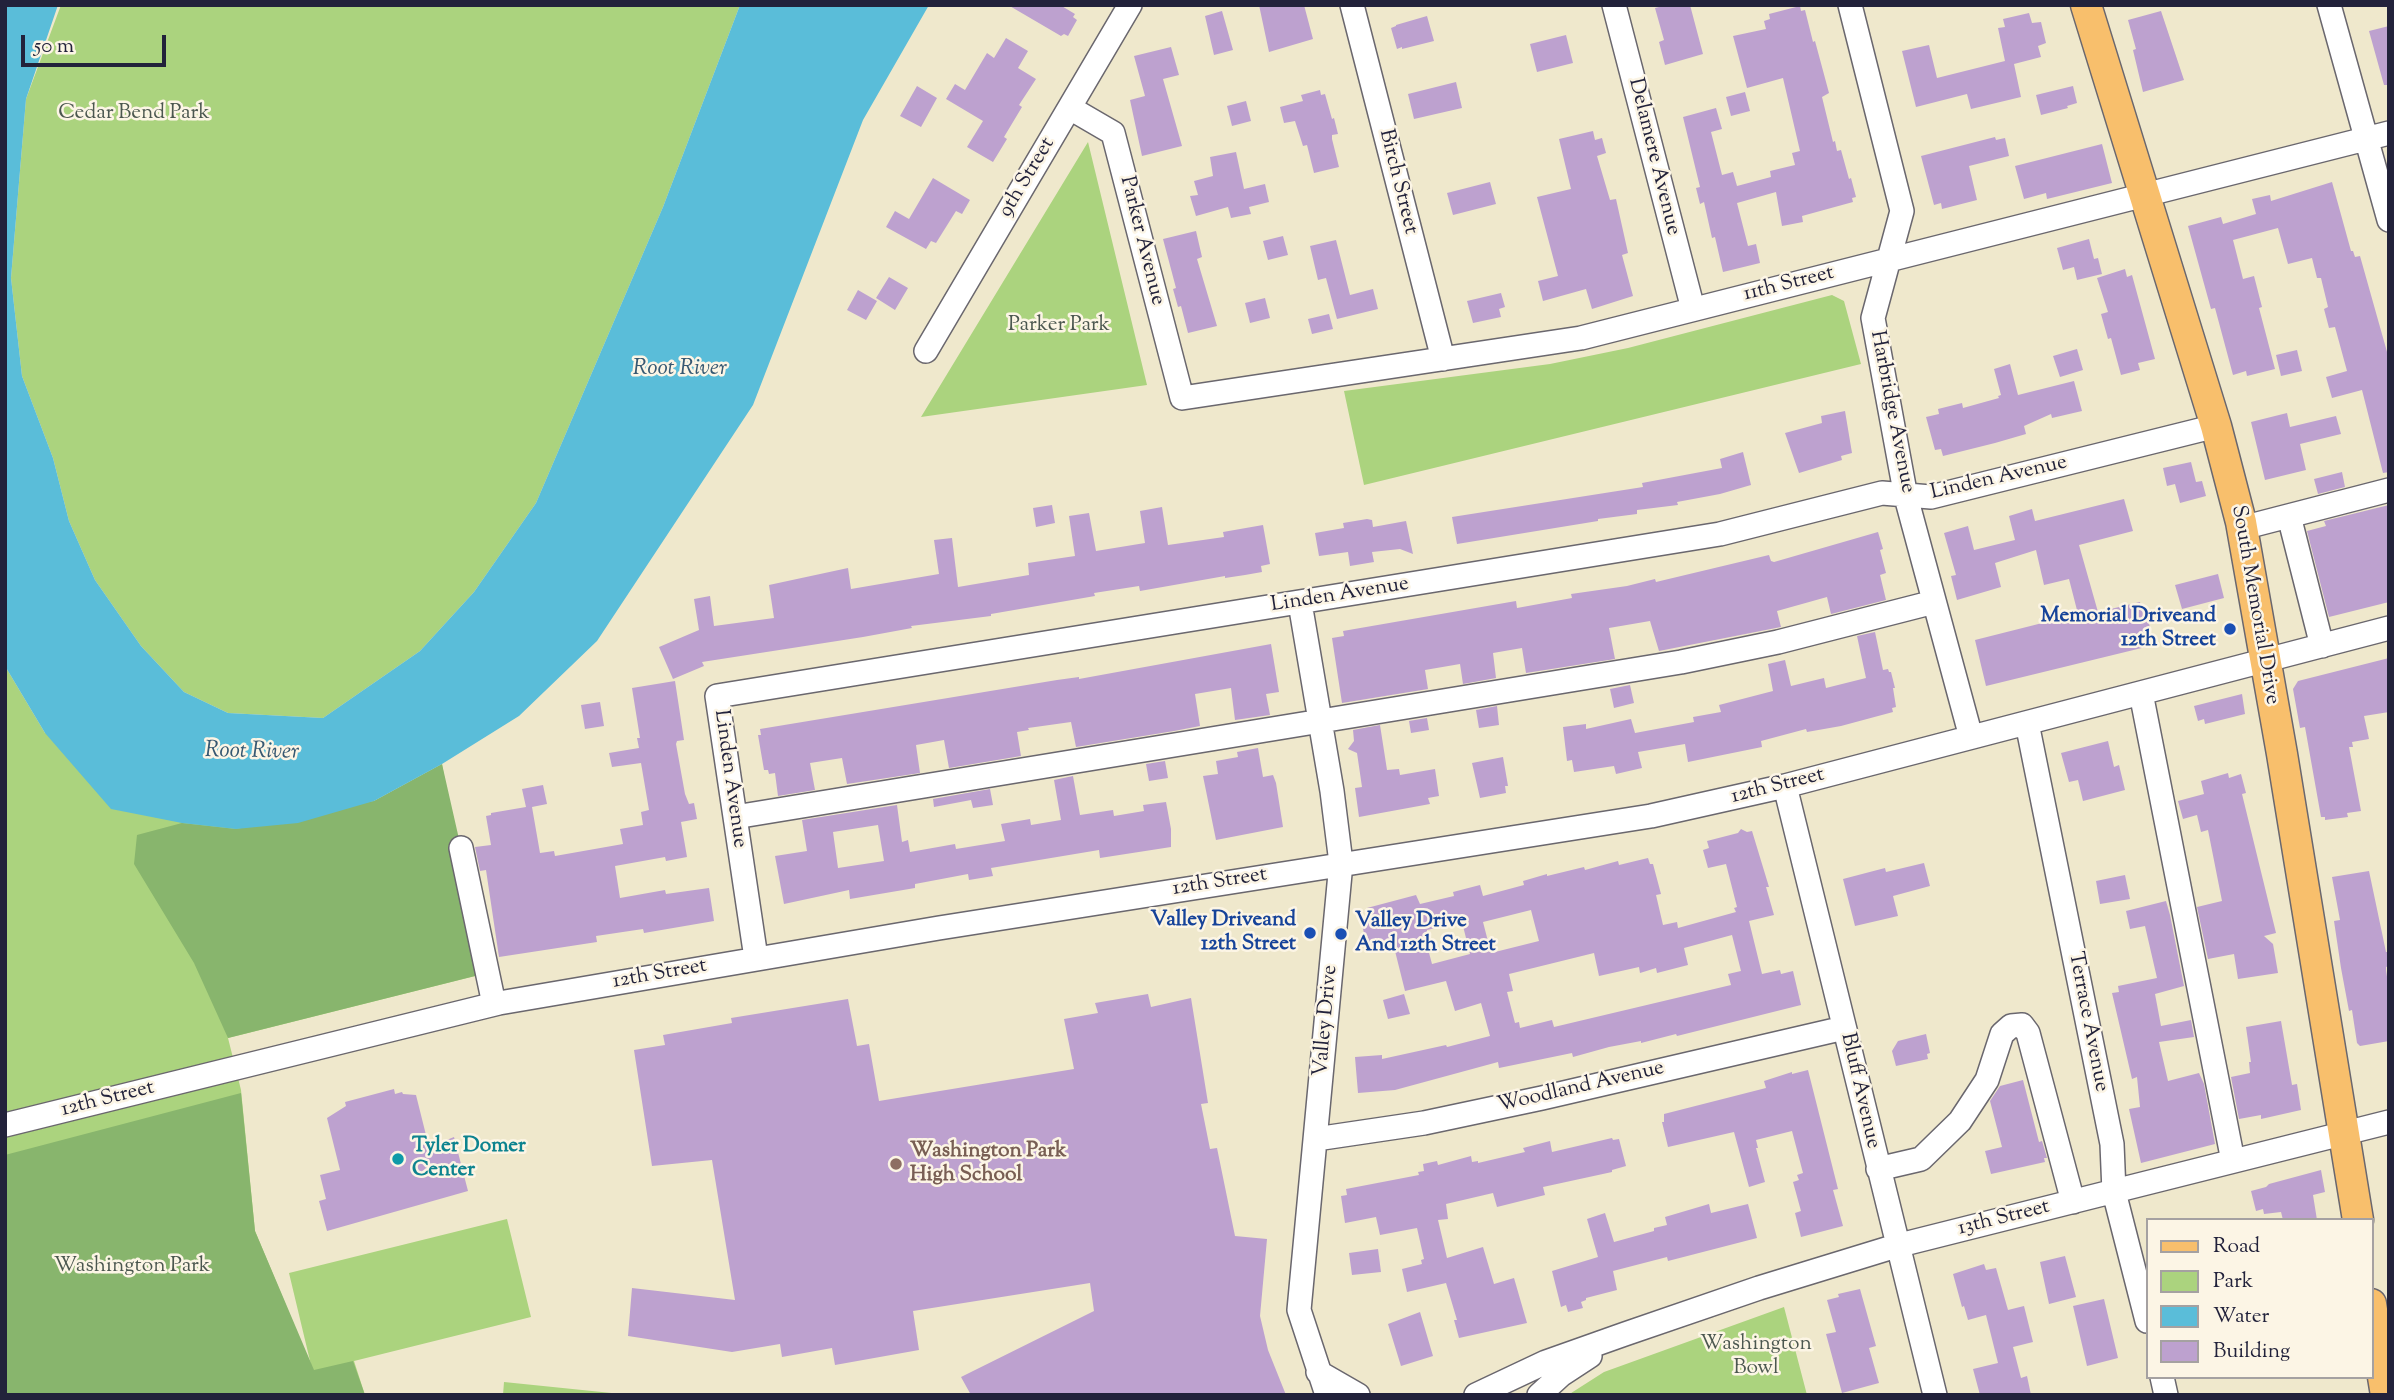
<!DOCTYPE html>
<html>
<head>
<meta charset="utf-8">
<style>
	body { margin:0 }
	#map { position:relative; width:2394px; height:1400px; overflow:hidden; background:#efe8cc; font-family:"Sorts Mill Goudy",serif }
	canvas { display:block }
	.frame { position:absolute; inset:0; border:7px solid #22223b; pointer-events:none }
	.legend { position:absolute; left:2146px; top:1218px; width:228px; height:161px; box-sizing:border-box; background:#fcf5e5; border:2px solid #a5a1a1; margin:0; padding:9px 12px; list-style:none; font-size:21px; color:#22223b }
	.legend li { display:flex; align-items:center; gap:14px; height:35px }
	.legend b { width:35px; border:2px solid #a5a1a1 }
	.scale { position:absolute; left:21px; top:35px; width:145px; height:32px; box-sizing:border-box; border:4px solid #22223b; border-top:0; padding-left:9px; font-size:21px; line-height:24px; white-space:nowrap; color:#22223b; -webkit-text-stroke:5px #fcf5e5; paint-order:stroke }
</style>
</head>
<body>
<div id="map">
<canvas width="2394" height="1400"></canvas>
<div class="frame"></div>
<ul class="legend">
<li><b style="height:9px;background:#f8bf6c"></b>Road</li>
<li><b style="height:19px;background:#abd37e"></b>Park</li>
<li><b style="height:19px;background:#5abdd9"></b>Water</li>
<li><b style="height:19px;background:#bda1cf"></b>Building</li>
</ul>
<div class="scale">50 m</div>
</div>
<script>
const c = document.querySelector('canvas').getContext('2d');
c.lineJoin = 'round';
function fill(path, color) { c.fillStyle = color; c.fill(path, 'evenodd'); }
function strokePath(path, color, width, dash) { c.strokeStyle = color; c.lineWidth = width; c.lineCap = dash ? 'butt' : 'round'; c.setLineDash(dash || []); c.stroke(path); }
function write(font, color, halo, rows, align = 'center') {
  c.font = font + ' "Sorts Mill Goudy",serif'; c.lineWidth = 5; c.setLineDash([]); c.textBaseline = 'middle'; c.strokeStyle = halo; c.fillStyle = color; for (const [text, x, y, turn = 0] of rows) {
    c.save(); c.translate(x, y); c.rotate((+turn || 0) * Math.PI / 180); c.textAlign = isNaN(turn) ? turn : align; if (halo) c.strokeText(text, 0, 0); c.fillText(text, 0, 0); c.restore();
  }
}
const green = new Path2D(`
	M61,5h679l-77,202 -127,296 -62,89 -54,59 -97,67 -95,-5 -44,-21 -43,-46 -46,-66 -26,-59 -16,-63 -31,-82 -11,-98 15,-179z
	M1088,142l59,243 -226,32z
	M1832,295l12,6 17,63 -497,121 -20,-94 206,-27 78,-16z
	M5,666l40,67 329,68 68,-37 37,211 -251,63 13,52 14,141 56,134 -22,-92 218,-54 24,98 -177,44 11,34h-360z
	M1784,1307l23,88h-239l36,-23z
	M504,1382l127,13h-128z`);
const forest = new Path2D(`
	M442,764l17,75 20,136 -251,63 -34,-75 -60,-99 3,-29 45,-12 54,6 138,-28z
	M241,1093l14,138 59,139 39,-9 12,34h-360v-240z`);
const water = new Path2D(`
	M5,5h53l-32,94 -15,179 11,98 31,82 16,63 26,59 46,66 43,46 44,21 95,5 97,-67 54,-59 62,-89 127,-296 77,-202h189l-66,115 -110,285 -156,236 -78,75 -77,48 -68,37 -76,22 -62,6 -54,-6 -71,-14 -66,-76 -40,-67z`);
const building = new Path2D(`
	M1008,5h52l15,9 -2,3 4,3 -9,16 -4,-2 -3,2z
	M1259,5h45l9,34 -44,13z
	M1667,5h23l13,49 -38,11 -6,-23 5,-2 -9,-32z
	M1800,6l1,5 4,-1 8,32 2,-1 14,52 -7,4 11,45 2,-1 2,10 4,-1 8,29 2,-1 5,19 -4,1 1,4 -51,14 1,6 -21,4 -6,-34 -39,11 11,43 8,-2 4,19 -37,9 -8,-35 -3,1 -8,-36 -4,2 -4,-16 4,-1 -17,-70 33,-9 6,21 -11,3 11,43 11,-3 4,14 34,-9 -1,-6 25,-6 -3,-12 8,-2 -17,-73 -36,10 -14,-52 33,-7 -2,-8 6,-2 -1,-5z
	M1222,11l11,39 -19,5 -9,-39z
	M2161,11l23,69 -41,12 -10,-42 3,-1 -8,-29z
	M2029,13l3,10 9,-1 5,21 -8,3 3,11 -27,7 7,33 -50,12 -4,-15 -51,13 -14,-56 27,-6 8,33 68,-17 -7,-33 7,-1 -2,-8z
	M1427,16l7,25 -32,8v-2l-5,2 -6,-21 5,-2v-1z
	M2389,26v59h-5l-15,-54z
	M1566,35l7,28 -36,9 -7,-28z
	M1006,38l22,13 -10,17 18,11 -17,26 3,2 -18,30 3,2 -14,23 -26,-15 16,-26 -37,-22 9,-15 10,6 22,-37 7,5z
	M1171,47l8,28 -16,4 19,67 -40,10 -12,-56 15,-4 -11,-40z
	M1456,82l6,26 -48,11 -6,-25z
	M917,86l20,12 -16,29 -21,-11z
	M2073,86l4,17 -10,3 1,2 -27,7 -5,-20z
	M1320,90l1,5 4,-1 7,25 2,-1 4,16 -6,1v4l7,28 -25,6 -7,-28 -4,1 -8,-25 -11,2 -4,-16 23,-6 -2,-6z
	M1745,92l5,19 -19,5 -5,-19z
	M1246,101l5,20 -19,5 -5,-20z
	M1593,131l2,9 7,-2 4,15 -9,3 13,44 6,-1 12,54 -6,2 11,41 -41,13 -6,-20 -43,12 -5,-20 20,-5 -21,-79 34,-8 -12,-50z
	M1995,137l1,3 9,-2 4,18 -40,10 8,34 -35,9 -1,-6 -7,2 -13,-49z
	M2102,144l10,39 -65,16 -1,-6 -22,6 -9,-33z
	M1236,152l8,37 21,-5 4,18 -20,5 2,7 -20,4 -3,-11 -32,9 -6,-20 8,-1 -4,-14 19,-5 -3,-19z
	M933,178l37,22 -8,14 -6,-3 -20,32 -5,-2 -5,8 -40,-22 9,-16 14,8z
	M1490,182l6,22 -43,11 -6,-22z
	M2332,182l19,69h2l2,6 5,-1 29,103v113l-6,1 -21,-83 -30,8 -6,-21 21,-6 -12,-44 -6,1 -5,-19 4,-2 -7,-29h-4l-5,-20 -24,6 -10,-36 -45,12 10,39 11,-3 8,31 -3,1 16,61 -28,7 -1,-5 -13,4 -18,-67 -4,1 -23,-83 33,-9 2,7 33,-10 -4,-15 18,-4 1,6z
	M1196,231l6,26 -5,2 20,67 -29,7 -7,-27 -3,1 -5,-18 3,-1 -13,-49z
	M1283,236l5,19 -20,5 -5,-19z
	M2089,239l5,20 4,-1 4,16 -25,6 -3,-13 -11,3 -6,-22z
	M1336,240l14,55 23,-6 5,20 -41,10 -11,-41 -8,2 -8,-34z
	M2125,269l2,8 5,-2 23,84 -17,4 2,7 -19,5 -10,-37 -3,1 -7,-25 7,-2 -11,-34z
	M889,277l19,11 -13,22 -19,-12z
	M858,290l19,11 -11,19 -19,-10z
	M1501,293l4,14 -6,2 2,8 -28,6 -6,-22z
	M1265,298l5,20 -20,5 -5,-20z
	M1329,314l4,15 -21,5 -4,-15z
	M2077,349l6,21 -23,7 -7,-21z
	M2297,350l5,21 -21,5 -5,-21z
	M2010,364l8,31 56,-14 8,30 -30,7 -1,-4 -27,12 2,8 -31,9 -52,13 -2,-7 -6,1 -9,-33 13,-3 -1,-5 24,-6 1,5 36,-10 -1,-2 3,-1 -7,-26z
	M1845,411l7,42 -11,3 1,4 -43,13 -14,-40 37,-10 -1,-7z
	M2287,413l3,14 46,-11 5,18 -41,10 6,26 -41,10 -14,-58z
	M1743,452l8,33 -31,9 -43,8 1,3 -41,5v4l-39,5v2l-141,23 -5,-27 191,-30 -1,-4 80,-15 -2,-9z
	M2191,462l5,20 6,-1 4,15 -26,7 -5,-19 -8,2 -4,-18z
	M2342,472l3,15 -27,7 -4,-15z
	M2124,499l9,32 -54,14 19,67 42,-10 2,9h4l8,34 -168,41 -11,-46 103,-26 -9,-35 -25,6 -8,-35 -41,13 6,24 -44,13 -6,-24 5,-1 -12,-42 24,-7 6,24 41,-10 -6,-24 23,-7 3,12z
	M1052,505l3,18 -19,4 -3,-19z
	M2389,505v97l-60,15 -22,-86 19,-5 -2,-5z
	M1162,507l6,38 56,-8 -1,-5 40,-7 7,39 -9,2 1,6 -17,3 -20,3v-2l-85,15 -1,-5 -45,7 1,3 -104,18v2l-80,10 1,2 -49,9 -161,25 2,4 -31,13 -14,-32 40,-17 -5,-31 16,-3 4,30 60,-8 -5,-33 79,-17 3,21 88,-15 -5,-34 18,-2 6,49 71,-12 -1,-12 47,-7 -6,-40 20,-3 7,38 49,-8 -5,-32z
	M1367,519l5,1 1,7 33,-6 7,33 -13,-5 -28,3 2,10 -24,4 -2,-14 -29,4 -4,-23 29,-5 -1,-5z
	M1878,532l5,17 -3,1 6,23 -6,2 6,25 -55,14 -4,-17 -50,14 4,16 -122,24 -9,-30 -41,7 6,31 -89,14 -4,-25 -29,5 3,25 -33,6 -3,-20 -35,6 3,19 -86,14 -10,-65 12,-2 -1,-5 173,-30 1,7 55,-10 -1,-4 56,-8 28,-7 1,3 113,-27 2,6 3,1z
	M2218,574l6,24 -42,11 -7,-24z
	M1875,632l8,38 5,-1 1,3h2l4,16h-2l3,19 -4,1 1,4 -52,14 -34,6 -1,-3 -45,12 1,6 -74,15 -3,-18 -47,8 4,16 -26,6 -2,-8 -40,6 -2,-12 -5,1 -4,-34 23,-3v5l45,-10 4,14 59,-11 -1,-5 28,-5 -2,-7 54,-14 -5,-27 17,-4 6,26 33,-8 2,10 40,-10 -9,-42z
	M1271,644l8,48 -13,2 4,21 -35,5 -4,-32 -36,6 5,32 -26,5 -98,16 -5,-25 -43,6 1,2 -12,2 4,24 -72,12 -5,-28 -28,5 4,28 -73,11 -5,-26 -32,5 5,27 -37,6 -3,-23 -6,1 -1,-4h-4l-6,-35h3l-1,-6 297,-49 22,-3v2z
	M2389,658v54l-25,4 5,23 -17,3 1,5h-4l12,64 -14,2 1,4 -23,3v-3h-4l-16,-90 -5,1 -7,-39 5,-8z
	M675,681l9,59 -7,1 -1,3 9,50 4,10 5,-1 3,16 -16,3 6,35 -21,4 -1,-4 -50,9 5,32 45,-8 1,4 43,-6 5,33 -70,12 -1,-4 -47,7 1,6 -98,15 -13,-87 -6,1 -5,-24 16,-2 -5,-29 5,-1v-2l35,-6 -4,-18 21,-4 4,19 -15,3 8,46 14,-2 1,5 68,-12 -3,-15 23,-4 -2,-13 8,-2 -8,-47 -29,4 -3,-14 30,-5 -2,-10h3l-8,-50z
	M1630,685l4,18 -20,5 -4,-19z
	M2242,694l3,20 -40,10 -1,-5 -6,2 -4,-15z
	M600,702l4,24 -19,3 -4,-24z
	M1497,706l2,19 -20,3 -3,-18z
	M1427,718l2,12 -18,3 -2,-12z
	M1380,725l7,45 12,-1 1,6 35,-6 4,27 -11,2 2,6 -71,13 -4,-29 7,-1 -5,-34 -9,-4 6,-8 -1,-11z
	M2108,741l6,26 5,-2 6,25 -42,11 -5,-21 -9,2 -8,-29z
	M1258,748l5,29 10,-2 3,8 7,44 -67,13 -13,-64 15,-2 -2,-13 22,-4 -1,-5z
	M1503,757l5,29h-3l1,7 -26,5 -8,-35z
	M1165,761l3,17 -19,3 -3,-17z
	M2228,773l1,5 12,-4 5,19 -4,1 34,139 -12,3 9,8 5,29 -40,6 -4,-25 -26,5 -11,-52 25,-6 -14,-71 -7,2 -4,-17 -14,4 -5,-18 26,-7 -3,-13z
	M1073,776l7,39 33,-5 1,6 30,-5 -1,-6 23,-3 5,27v18l-71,11 -1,-8 -108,18 2,8 -24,4 -1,-6 -53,10v4l-65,11 -1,-9 -65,14 -9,-48 32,-5 -5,-31 95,-15 5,37 6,-2 2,12 45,-8 1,5 49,-8 -4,-17 29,-5 1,6 30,-5 -7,-40zM878,825l6,36 -46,7 -5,-36z
	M990,789l3,16 -20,3 -2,-8 -37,7 -1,-8z
	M1741,829l6,3 5,-1 17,56h-3l8,28 -25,6 13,53 18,-4 1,4 12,-3 8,34 -124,31 -1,-2 -35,9v-2l-32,6 -36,10 -1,-4 -73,15 -1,-6 -103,28 -37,3 -3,-36 27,-2v4l64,-14 1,2 43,-11 -9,-33 -26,8 -9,-30 -41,10 -11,-44 -25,6 -9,-36 9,-2 -2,-7 49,-13 4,9 34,-8 -1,-4 27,-7 3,11 41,-11 -1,-4 24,-7v2l37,-9 1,3 33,-9 1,4 29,-7 2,6h3l8,30 -5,1 7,30 14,-3 1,6 58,-16 -2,-4 3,-1 -11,-43 -18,4 -5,-18 6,-2 -2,-7 31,-8zM1531,910l8,31 -48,12 -8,-31zM1462,922l8,32 -38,10 -8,-30 3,-1v-3zM1732,935l9,36 -13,3 3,11 -177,42 -2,-7 -32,8 -1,-6 -4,1 -8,-31 6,-1 -4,-17 85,-21 5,23 40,-9 1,6 16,-5 1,5 31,-8 -4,-17z
	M1924,863l6,23 -37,10 5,20 -43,10 -12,-47 42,-11 1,4z
	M2369,871l17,81h3v14l-3,1v3l3,20v51l-29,5 -3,-3 -5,-33 -3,1 -8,-43 -7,-47 6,-1 -8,-43z
	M2125,875l5,24 -30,5 -4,-23z
	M2166,901l4,14 14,71 -29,8 6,32 30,-6 3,17 -35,5 9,39 31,-8 5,11 11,60 -74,19 -12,-54 11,-2 -3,-30 -5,2 -20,-86 7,-1 -1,-6 39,-8 -12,-52 -15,3 -4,-18z
	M1148,994l3,13 40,-9 17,105 -7,1 9,45 7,-1 18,88 32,3 -7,77 8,34 18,45h-315l-10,-18 133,-66 -4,-28 -177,28 6,39 -84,15 -3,-17 -50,9 -2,-13 -48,8 -104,-16 4,-48 103,12 -23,-140 -60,6 -18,-116 31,-5 -2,-10 69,-12 -1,-5 117,-19 9,47 12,-2 10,57 195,-32 -10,-50 34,-6 -3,-10z
	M1404,994l6,20 -22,5 -5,-19z
	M2281,1021l11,64 5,-1 4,26 -40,9v-4l-22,4 -8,-42 19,-4 -1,-11h2l-5,-35z
	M1926,1034l4,19 -3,1 1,5 -32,7 -4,-15 6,-10z
	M1808,1070l30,119 -5,1 10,36 -42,11 -6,-24 6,-2 -8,-29 6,-2 -2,-5 6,-2 -11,-42 -36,9 2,8h-2l9,34 -16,5 -15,-55 -66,15 -6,-25h2v-8l102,-26 -2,-7 28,-9v2z
	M2023,1080l16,62 3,-1 5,17h-3l1,4 -54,12 -6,-23 17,-4 -12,-46 10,-15z
	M394,1089l1,5 7,-2 1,2 13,1 13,52 25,-10 14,54 -141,40 -8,-30 7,-2 -6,-24 20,-5 -13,-52 19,-12 -1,-4z
	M1612,1138l1,2 6,-1 7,27 -14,4v2l-69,15 2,8 -48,12 -4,-14 -47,11 2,15 -10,1 9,38 36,-11 11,37 20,-6 13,45 -68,15 -5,-18h3l-11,-37 -39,9 -5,-23 20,-5 -1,-4 3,-1 -7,-31 -37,7 -4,-18 -31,6 -4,-27 6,-1 -1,-6 73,-14 -1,-3 6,-1 -1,-7 14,-3 1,4 33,-9 1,6 6,-1v2l47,-11 -2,-4 27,-7 2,11z
	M2321,1170l4,22 -12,3 4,25h-34l-2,-8 -17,2 -1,-5 -7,2 -5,-20 15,-4 3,-3z
	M1709,1204l2,9 37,-9 9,34 -89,23 -1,-4 -54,14 4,19 -31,8v2l-5,2 2,6 -15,4 -2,-7 -5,2 -9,-36 46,-14 -11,-38 18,-6 9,29 40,-11v-3l13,-3 -2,-8z
	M1378,1249l3,23 -29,3 -3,-22z
	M2065,1256l11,41 -27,7 -9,-42z
	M1984,1264l2,6 10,-2 12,42 16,-4 9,36 -20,5 8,31 6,-2 4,19h-51l-7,-26 25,-6 -12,-48 -18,5 -4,-14 -2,1 -9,-33z
	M1860,1289l16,57 -7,2 10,35 -37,10 -16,-59 10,-2 -9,-32 12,-3 -1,-3z
	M2104,1299l14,59 -31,8 -14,-60z
	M1420,1312l13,44 -32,10 -13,-42z`);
const minor = new Path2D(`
	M1352,5l91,354
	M1614,5l79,304
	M1850,5l52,206 -29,107 33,179 65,240
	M2329,5l60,215
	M1070,108l43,25 69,265 399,-60 808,-205
	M926,351l204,-346
	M2289,516l33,130
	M2242,528l147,-38
	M1300,603l32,188 9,72 -42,447 28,85
	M2141,693l92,468
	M2027,723l85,421 2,48 33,129
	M1785,786l150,609
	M735,817l946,-155 97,-20 156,-40
	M461,848l33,156
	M756,958l-39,-262 1003,-162 162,-41 49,4 285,-71
	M5,1125l494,-122 440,-75 712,-112 134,-30 604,-158
	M1316,1139l108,-16 118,-25 302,-70
	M1878,1169l43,-10 39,-38 27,-41 15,-46 9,-8 11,-1 6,8 45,169
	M1318,1372l40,23
	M2162,1377l4,18
	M1476,1395l70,-33 79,-28 134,-46 137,-42 493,-124
	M1539,1395l22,-20 29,-19`);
const major = new Path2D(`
	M2086,5l130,421 25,96 41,232 76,466
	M2371,1304l15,91`);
const markers = [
	[2230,629,7,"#1a4fb4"],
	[1310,933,7,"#1a4fb4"],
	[1341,934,7,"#1a4fb4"],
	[398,1159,7,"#0f9aa8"],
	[896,1164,7,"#8d6e63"]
];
const parkNames = [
	["Cedar Bend Park",134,114],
	["Parker Park",1059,326],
	["Washington Park",132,1267],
	["Washington",1756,1345],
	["Bowl",1756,1369]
];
const streetNames = [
	["Delamere Avenue",1653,157,76],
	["9th Street",1028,178,-59],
	["Birch Street",1397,182,76],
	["Parker Avenue",1141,241,76],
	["11th Street",1789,285,-14],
	["Harbridge Avenue",1891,412,79],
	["Linden Avenue",1999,479,-13],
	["Linden Avenue",1340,596,-9],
	["South Memorial Drive",2254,605,80],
	["Linden Avenue",729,779,82],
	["12th Street",1778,787,-14],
	["12th Street",1220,883,-9],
	["12th Street",660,975,-10],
	["Valley Drive",1327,1021,-85],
	["Terrace Avenue",2087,1022,79],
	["Woodland Avenue",1581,1088,-13],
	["Bluff Avenue",1859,1091,77],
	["12th Street",108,1100,-14],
	["13th Street",2004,1219,-14]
];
const transitNames = [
	["Memorial Driveand",2216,617],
	["12th Street",2216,641],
	["Valley Driveand",1296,921],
	["12th Street",1296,945],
	["Valley Drive",1355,922,"left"],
	["And 12th Street",1355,946,"left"]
];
const cultureNames = [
	["Tyler Domer",412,1147],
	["Center",412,1171]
];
const educationNames = [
	["Washington Park",910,1152],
	["High School",910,1176]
];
const waterNames = [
	["Root River",680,370],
	["Root River",252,753,1]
];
fill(green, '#abd37e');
fill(forest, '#88b56d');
fill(water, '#5abdd9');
fill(building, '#bda1cf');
strokePath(minor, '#6a676e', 26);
strokePath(major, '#6a676e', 33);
strokePath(minor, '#fff', 23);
strokePath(major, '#f8bf6c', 30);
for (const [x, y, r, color] of markers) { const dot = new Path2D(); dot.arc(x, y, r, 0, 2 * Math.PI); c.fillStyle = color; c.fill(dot); strokePath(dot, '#fcf5e5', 2.5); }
write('21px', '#4b574f', '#fcf5e5', parkNames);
write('21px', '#22223b', '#fcf5e5', streetNames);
write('bold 21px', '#164399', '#fcf5e5', transitNames, 'right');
write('bold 21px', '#0d838f', '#fcf5e5', cultureNames, 'left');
write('bold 21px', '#785e54', '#fcf5e5', educationNames, 'left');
write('italic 23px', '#365872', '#fcf5e5', waterNames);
</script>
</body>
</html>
